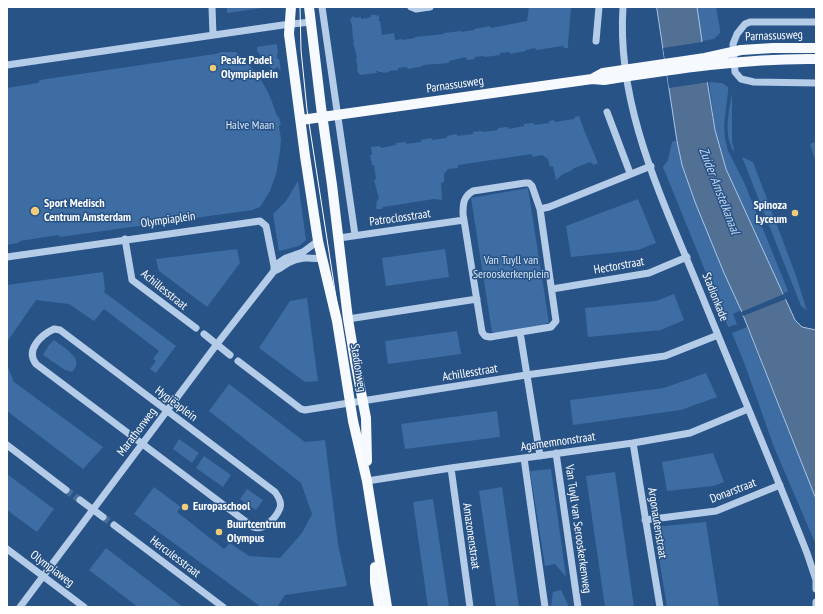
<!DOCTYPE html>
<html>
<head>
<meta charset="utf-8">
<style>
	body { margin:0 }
	#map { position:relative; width:823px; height:614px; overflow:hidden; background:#285387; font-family:"PT Sans Narrow",sans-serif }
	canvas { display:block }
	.frame { position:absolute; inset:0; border:8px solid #fff; pointer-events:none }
</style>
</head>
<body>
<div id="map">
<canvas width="823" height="614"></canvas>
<div class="frame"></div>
</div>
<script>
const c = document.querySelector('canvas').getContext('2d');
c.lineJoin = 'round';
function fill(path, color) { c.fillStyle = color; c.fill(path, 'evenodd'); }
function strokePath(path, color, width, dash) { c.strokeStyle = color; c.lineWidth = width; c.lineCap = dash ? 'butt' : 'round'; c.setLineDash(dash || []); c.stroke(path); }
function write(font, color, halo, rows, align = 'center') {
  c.font = font + ' "PT Sans Narrow",sans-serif'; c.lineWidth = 3; c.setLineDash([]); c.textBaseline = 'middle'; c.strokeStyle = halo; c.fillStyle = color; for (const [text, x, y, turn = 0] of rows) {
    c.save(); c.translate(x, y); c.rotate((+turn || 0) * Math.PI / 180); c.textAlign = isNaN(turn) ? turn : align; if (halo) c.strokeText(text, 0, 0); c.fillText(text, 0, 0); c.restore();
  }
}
const green = new Path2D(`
	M227,7h42l-42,6z
	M529,7h42l-3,37v4h-4l-1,-2 -27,4 -1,-2 -9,2v1l-16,3v-2l-10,1v2l-15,2 -1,-1 -10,1 1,2 -8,1 -1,-3 -17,4v2l-26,2v1l-15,3 -1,-2 -9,1v2l-9,1v1l-6,1 -1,-1h-3l-1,-1h-2l1,2 -17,2 -1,-2h-1l-1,-7 1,-1 -1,-1 -1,-6 1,-1 -4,-15 2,-1 -2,-1 -1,-15 -2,-5 3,-4 2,2 6,-1v2l5,-1 1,2v-2l4,-1v-2h5v2l1,-2 2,1v4l-1,1h2l2,14 12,-2 1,7 8,-1v1l12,-2v-1l29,-3v-1l17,-2 1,1 12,-2v-1l16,-3 1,2 36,-7z
	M697,7h19l4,22v4l-6,6 -12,2z
	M276,44l1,1 1,8h-1v6h2l2,12 -4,-4 -4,3 -16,-19v-4z
	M222,52h14c22,20 32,35 41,64l2,1 2,7 -2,2 2,13 -1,13 -4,22 -6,17 -10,16 -8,3 -192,27 -2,-2 -38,6 -2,2 -11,2v-157l31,-5 2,-3 175,-26z
	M709,82l13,1 6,4v5l-4,33 1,13 3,13 16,31 44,109 -3,2 -5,-5 -54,-119 -11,-39z
	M732,93v49l2,7v3c-11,-18 -5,-40 -2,-59z
	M579,116l5,14 14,33 -4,2 -4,-3 -18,7 1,1 -10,4 -7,6 -3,-14 -3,1 -2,-8 -6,-4 -10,2v-3l-74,11v3l-10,1 -4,5v8l-3,1 1,17 -8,-1 -51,8 -1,2h-5l-1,-1 1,-8 2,-1 -5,-19 2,-1 -2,-14h-2l-2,-10h2l-1,-8 9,-1 1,2 15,-3v-2l10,-1v2l15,-2v-2l10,-2 1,2 15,-2v-2l10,-2v2l16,-2v-2l9,-1 1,1 15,-2v-2l10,-1 1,2 15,-3v-2l10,-1v2l15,-2v-2l5,-1 1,2 19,-3 1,-2z
	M674,141h3l5,24 13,37 29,71 17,37 -8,4 4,10 -9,3 -65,-160 5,-7 4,-18z
	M816,142v20l-6,-18z
	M742,157l11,5 42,111 12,38 -6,-5z
	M298,181l8,59 -7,6 -20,5 -6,-37 13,-13z
	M528,188l21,135h-3l-2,3 -49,7 -1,-1h-2l-21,-134z
	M638,199l18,44 -18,7 -67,7 -5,-31z
	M237,249l3,14 -33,44 -48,-36 -3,-12z
	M445,249l4,28 -63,9 -4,-28z
	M103,272l2,17 -1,3 72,54 -20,27 -6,-4 6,-8 -3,-2 6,-8 -55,-42 -10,12 -25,-17 -33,-4 -29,42v-57z
	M674,294l10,26 -23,10 -73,7 -3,-29 71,-7z
	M307,298l11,83 -13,1 -46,-34 31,-47z
	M747,327l69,172v46l-42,-98 -29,-82 -13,-32z
	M457,331l4,23 -73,10 -3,-23z
	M54,340c10,8 32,19 18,32l-7,-2 -22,-15 6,-10z
	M7,365l7,17 89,65 -20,22 -76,-58z
	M706,373l11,24 -36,13 -108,15 -3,-25 94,-12z
	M229,384l76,58 20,-2 13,104 9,42 -62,9 -8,12h-16l-127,-93 20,-27 27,20 -4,5 47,37 6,-6 19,13 31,2 22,-25 10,-19 -11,-31 -92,-72z
	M497,411l3,26 -95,12 -4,-25z
	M179,439l20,14 -7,10 -19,-14z
	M713,453l11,29 -11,4 -46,5 -5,-29z
	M204,456l27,19 -8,12 -27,-19z
	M551,469l15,108 -11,-13 -10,2 -15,-95z
	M615,472l19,135h-29l-19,-131z
	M7,474l47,35 -17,23 -30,-22z
	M502,487l17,120h-23l-17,-116z
	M247,489l16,11 -7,10 -16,-11z
	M433,499l16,108h-21l-15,-105z
	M706,522l13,85h-52l-13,-80z
	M106,548l77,59h-45l-49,-37z
	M561,590l8,17h-18l2,-15z`);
const water = new Path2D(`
	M657,7h40l5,34 -1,2 14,87 11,39 69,151 7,7 14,3v169l-75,-189 -17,-37 -29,-71 -13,-37 -5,-24z`);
const pier = new Path2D(`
	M702,42l7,40 -40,6 -6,-40z
	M784,294l2,5 -43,17 -2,-4z`);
const minorTunnel = new Path2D(`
	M66,490l14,10
	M103,517l11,8`);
const minor = new Path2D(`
	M212,7l1,28
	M322,7l33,228
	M411,7l5,2 14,-2
	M623,7c-7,102 42,197 79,289 35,86 71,171 105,257l9,27v9
	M816,22h-66l-5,2 -8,10 -4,10 2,28 6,7 13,3 62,1
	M596,41l3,-34
	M7,65l276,-40 28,-3
	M607,112l23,61
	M525,183h4l3,3 8,23 16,112 -5,6 -61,10 -5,-1 -3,-4 -19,-118c0,-10 0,-17 10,-23z
	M540,209l9,-2 102,-41
	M339,238l125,-18
	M125,239l7,41 64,48
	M7,257l253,-36 6,5 8,40v5
	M274,266l12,-8 17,-6 15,-11
	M274,271c5,-1 9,-5 14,-8 12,-7 21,-5 34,-4
	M552,289l97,-16 38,-16
	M348,319l129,-20
	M54,329l6,1 215,162c3,4 7,11 5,16 -4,10 -16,23 -27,19l-217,-163c-11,-14 5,-29 18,-35z
	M520,332l20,124
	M204,334l26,21
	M238,361l63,48 4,1 221,-35 139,-19 53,-21
	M633,443l27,164
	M7,445l59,45
	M556,453l22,154
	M524,458l21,149
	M451,468l19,139
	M367,481l84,-13 182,-25 57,-10 58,-24
	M80,500l23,17
	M645,520l71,-9 64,-26
	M114,525l109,82
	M7,549l77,58
	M20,607l197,-263 57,-73
	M816,607v-5`);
const major = new Path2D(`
	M291,7l-2,27 16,122 13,85 19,80 16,100 14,60 20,126
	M309,7l12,100 11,78 16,134 7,42 11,57 1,43
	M592,79l11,-6 102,-15 36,-8 32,-2h43
	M301,120l291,-41 12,1c69,-11 142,-22 212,-21
	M375,567v15l4,25`);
const tram = new Path2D(`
	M300,7l1,43 6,60 77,497
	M377,607l3,-8 1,-6`);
const markers = [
	[213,68,4,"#f0cc7a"],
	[35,211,5,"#f0cc7a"],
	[795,213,4,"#f0cc7a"],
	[185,507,4,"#f0cc7a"],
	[219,532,4,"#f0cc7a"]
];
const streetNames = [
	["Parnassusweg",774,36,-2],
	["Parnassusweg",455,85,-8],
	["Patroclosstraat",400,218,-8],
	["Olympiaplein",168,220,-8],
	["Hectorstraat",619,266,-10],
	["Achillesstraat",164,290,39],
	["Stadionkade",715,297,68],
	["Stadionweg",358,368,81],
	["Achillesstraat",470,373,-9],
	["Hygiëaplein",176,404,37],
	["Marathonweg",137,432,-53],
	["Agamemnonstraat",558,442,-8],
	["Donarstraat",733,491,-21],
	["Argonautenstraat",657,523,81],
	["Van Tuyll van Serooskerkenweg",578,529,82],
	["Amazonenstraat",471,536,82],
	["Herculesstraat",175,557,37],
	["Olympiaweg",52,569,37]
];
const poiNames = [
	["Peakz Padel",221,61],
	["Olympiaplein",221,75],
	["Sport Medisch",44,204],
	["Centrum Amsterdam",44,218],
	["Spinoza",787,206,"right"],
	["Lyceum",787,220,"right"],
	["Europaschool",193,507],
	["Buurtcentrum",227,525],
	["Olympus",227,539]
];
const parkNames = [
	["Halve Maan",250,126],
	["Van Tuyll van",511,261],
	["Serooskerkenplein",511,275]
];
const waterNames = [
	["Zuider Amstelkanaal",719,191,69]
];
fill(green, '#3d6da3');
fill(water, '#527094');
strokePath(water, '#a9c7e8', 1);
fill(pier, '#285387');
strokePath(minorTunnel, '#486d99', 7, [7, 3.5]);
strokePath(minor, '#b4cce8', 7);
strokePath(major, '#f6f9fe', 10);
strokePath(tram, '#fff', 1);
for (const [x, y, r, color] of markers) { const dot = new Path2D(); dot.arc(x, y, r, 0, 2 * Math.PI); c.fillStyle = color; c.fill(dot); strokePath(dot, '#285387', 1.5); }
write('12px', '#fff', '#285387', streetNames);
write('bold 12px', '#fff', '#285387', poiNames, 'left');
write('12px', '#d7e6f6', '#285387', parkNames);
write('italic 13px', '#c0d6ef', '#285387', waterNames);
</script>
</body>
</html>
